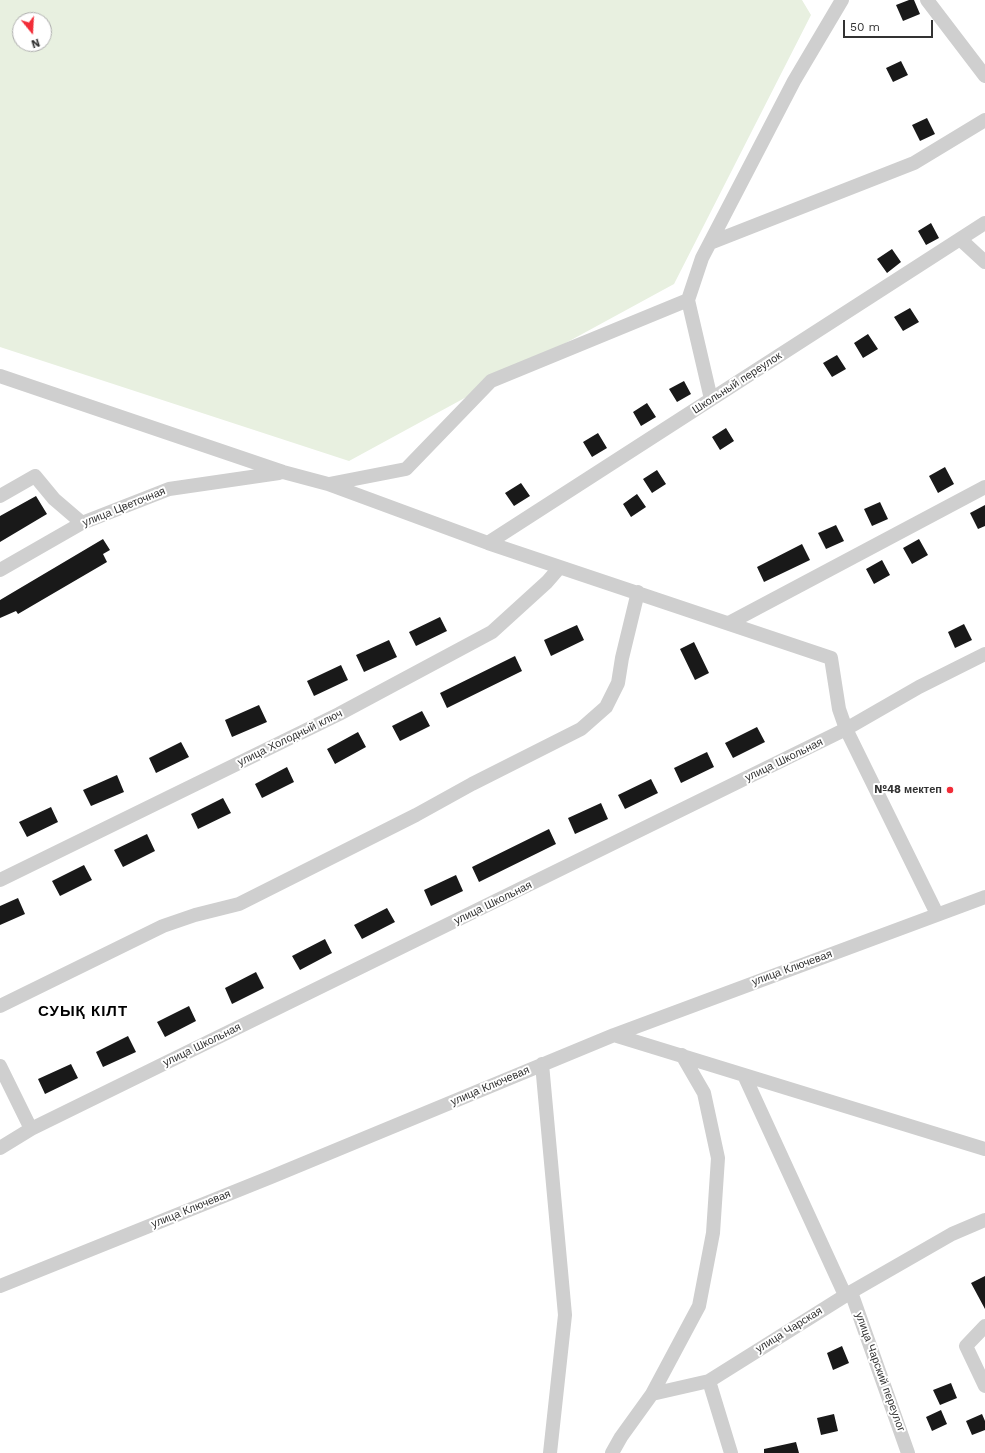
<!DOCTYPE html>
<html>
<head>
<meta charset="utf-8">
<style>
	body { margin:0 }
	#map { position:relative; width:985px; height:1453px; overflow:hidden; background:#fff; font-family:"Work Sans",sans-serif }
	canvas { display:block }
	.north { position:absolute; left:12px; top:12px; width:40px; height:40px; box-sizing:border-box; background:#fff; border:1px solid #adadad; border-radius:50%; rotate:162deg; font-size:11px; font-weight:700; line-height:16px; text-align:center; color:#323232 }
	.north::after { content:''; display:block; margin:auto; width:14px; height:18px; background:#f22c37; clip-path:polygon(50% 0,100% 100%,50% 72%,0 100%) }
	.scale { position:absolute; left:843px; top:20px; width:90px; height:18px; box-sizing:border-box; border:2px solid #323232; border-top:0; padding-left:5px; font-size:12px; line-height:14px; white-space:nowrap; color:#323232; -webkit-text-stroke:3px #fff; paint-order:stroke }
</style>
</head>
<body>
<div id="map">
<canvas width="985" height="1453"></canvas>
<div class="north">N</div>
<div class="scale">50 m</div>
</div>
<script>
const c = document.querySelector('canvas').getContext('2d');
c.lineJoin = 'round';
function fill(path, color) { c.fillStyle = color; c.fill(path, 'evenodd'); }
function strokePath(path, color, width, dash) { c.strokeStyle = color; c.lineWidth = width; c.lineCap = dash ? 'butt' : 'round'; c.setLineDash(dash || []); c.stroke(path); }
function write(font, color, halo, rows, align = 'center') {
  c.font = font + ' "Work Sans",sans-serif'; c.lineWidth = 4; c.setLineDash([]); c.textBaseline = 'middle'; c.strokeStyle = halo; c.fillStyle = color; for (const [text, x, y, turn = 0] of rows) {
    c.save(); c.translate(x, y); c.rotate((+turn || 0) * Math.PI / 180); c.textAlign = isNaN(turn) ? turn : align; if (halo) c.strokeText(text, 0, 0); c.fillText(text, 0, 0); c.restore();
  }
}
const green = new Path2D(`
	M0,0h802l9,15 -137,269 -325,177 -349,-114zM20,20h24v24h-24z`);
const building = new Path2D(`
	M909,0h5l6,14 -17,7 -7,-16z
	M901,61l7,14 -15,7 -7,-14z
	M927,118l8,16 -15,7 -8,-16z
	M931,223l8,15 -13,7 -8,-14z
	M892,249l9,13 -14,11 -10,-14z
	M910,308l9,14 -16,9 -9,-14z
	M868,334l10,15 -15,9 -9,-15z
	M837,355l9,14 -14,8 -9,-14z
	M684,381l7,13 -14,8 -8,-13z
	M647,403l9,14 -15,9 -8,-14z
	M726,428l8,13 -14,9 -8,-13z
	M598,433l9,15 -15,9 -9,-15z
	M945,467l9,17 -16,9 -9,-17z
	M657,470l9,14 -14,9 -9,-14z
	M521,483l9,13 -16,10 -9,-13z
	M637,494l9,13 -15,10 -8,-13z
	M36,496l11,18 -47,28v-26z
	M880,502l8,17 -16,7 -8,-17z
	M985,505v21l-7,3 -8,-16z
	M836,525l8,16 -18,8 -8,-16z
	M103,539l7,11 -7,4 4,8 -89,52 -2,-3 -16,7v-18z
	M919,539l9,16 -16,9 -9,-16z
	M802,544l8,16 -46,22 -7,-15z
	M882,560l8,15 -16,9 -8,-15z
	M440,617l7,14 -31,15 -7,-14z
	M964,624l8,16 -17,8 -7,-16z
	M577,625l7,15 -33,16 -7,-16z
	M389,640l8,17 -33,15 -8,-17z
	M694,642l15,31 -14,7 -15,-31z
	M515,656l7,15 -75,37 -7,-15z
	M341,665l7,15 -34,16 -7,-15z
	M259,705l8,17 -35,15 -7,-17z
	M422,711l8,15 -30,15 -8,-15z
	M757,727l8,15 -32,16 -8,-15z
	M358,732l8,15 -31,17 -8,-15z
	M181,742l8,15 -33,16 -7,-15z
	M707,752l7,15 -33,16 -7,-15z
	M287,767l7,15 -32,16 -7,-14z
	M117,775l7,17 -33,14 -8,-16z
	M651,779l7,14 -33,16 -7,-14z
	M223,798l8,15 -33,16 -7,-15z
	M601,803l7,16 -33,15 -7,-16z
	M51,807l7,15 -31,15 -8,-15z
	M549,829l7,15 -77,38 -7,-15z
	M147,834l8,17 -32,16 -9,-17z
	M84,865l8,15 -32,16 -8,-15z
	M456,875l7,16 -32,15 -7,-16z
	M18,898l7,16 -25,11v-19z
	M387,908l8,14 -33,17 -8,-14z
	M325,939l7,14 -32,17 -8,-14z
	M256,972l8,16 -32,16 -7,-16z
	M189,1006l7,15 -31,16 -8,-15z
	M128,1036l8,16 -33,15 -7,-15z
	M71,1064l7,14 -33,16 -7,-15z
	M985,1276v33l-14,-26z
	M842,1346l7,17 -16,7 -6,-17z
	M951,1383l6,15 -17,7 -7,-15z
	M941,1410l6,14 -15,7 -6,-14z
	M834,1414l4,17 -17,4 -4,-17z
	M982,1414l3,7v9l-13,5 -6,-14z
	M796,1442l3,11h-35v-4z`);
const minor = new Path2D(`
	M927,0l58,76
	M960,239l25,23
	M710,243l204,-80 71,-43
	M688,300l23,99
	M0,376l283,96 45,12 160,59 343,115 8,51 7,20 91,185
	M329,484l77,-15 85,-88 197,-81 14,-42 92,-177 48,-81
	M0,496l35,-20 19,23 28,24
	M488,543l497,-320
	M0,570l82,-47 87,-34 110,-16
	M729,623l256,-136
	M0,880l339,-166 153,-82 55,-50 13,-15
	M0,1006l163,-80 32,-11 44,-11 177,-89 56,-31 109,-55 25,-22 12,-24 4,-25 16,-66
	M614,1035l371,114
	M542,1064l23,251 -15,138
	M0,1066l31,63
	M744,1075l101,220
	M0,1148l31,-19 815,-400 73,-42 66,-33
	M0,1286l271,-109 343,-142 371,-138
	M851,1292l57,161
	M985,1326l-19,20 19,40
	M709,1381l22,72
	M652,1394l47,-88 14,-73 5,-75 -14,-65 -22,-38
	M612,1453l9,-16 31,-43 57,-13 142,-89 101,-58 33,-14`);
const markers = [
	[950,790,4,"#f22c37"]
];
const streetNames = [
	["Школьный переулок",737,383,-33],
	["улица Цветочная",124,507,-22],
	["улица Холодный ключ",290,738,-26],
	["улица Школьная",784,760,-26],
	["улица Школьная",493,903,-26],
	["улица Ключевая",792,968,-20],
	["улица Школьная",202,1045,-26],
	["улица Ключевая",490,1086,-23],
	["улица Ключевая",191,1209,-22],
	["улица Чарская",789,1330,-32],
	["улица Чарский переулог",880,1372,70]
];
const poiNames = [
	["№48 мектеп",942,790]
];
const districtNames = [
	["СУЫҚ КІЛТ",83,1012]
];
fill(green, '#e8f0e0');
fill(building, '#191919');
strokePath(minor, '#cfcfcf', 14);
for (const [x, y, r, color] of markers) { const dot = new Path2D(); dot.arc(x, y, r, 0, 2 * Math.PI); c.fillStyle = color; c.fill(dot); strokePath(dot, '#fff', 1.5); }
write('11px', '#323232', '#fff', streetNames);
write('bold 11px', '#323232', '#fff', poiNames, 'right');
c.letterSpacing = '1px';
write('bold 15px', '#000', '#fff', districtNames);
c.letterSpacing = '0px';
</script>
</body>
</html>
